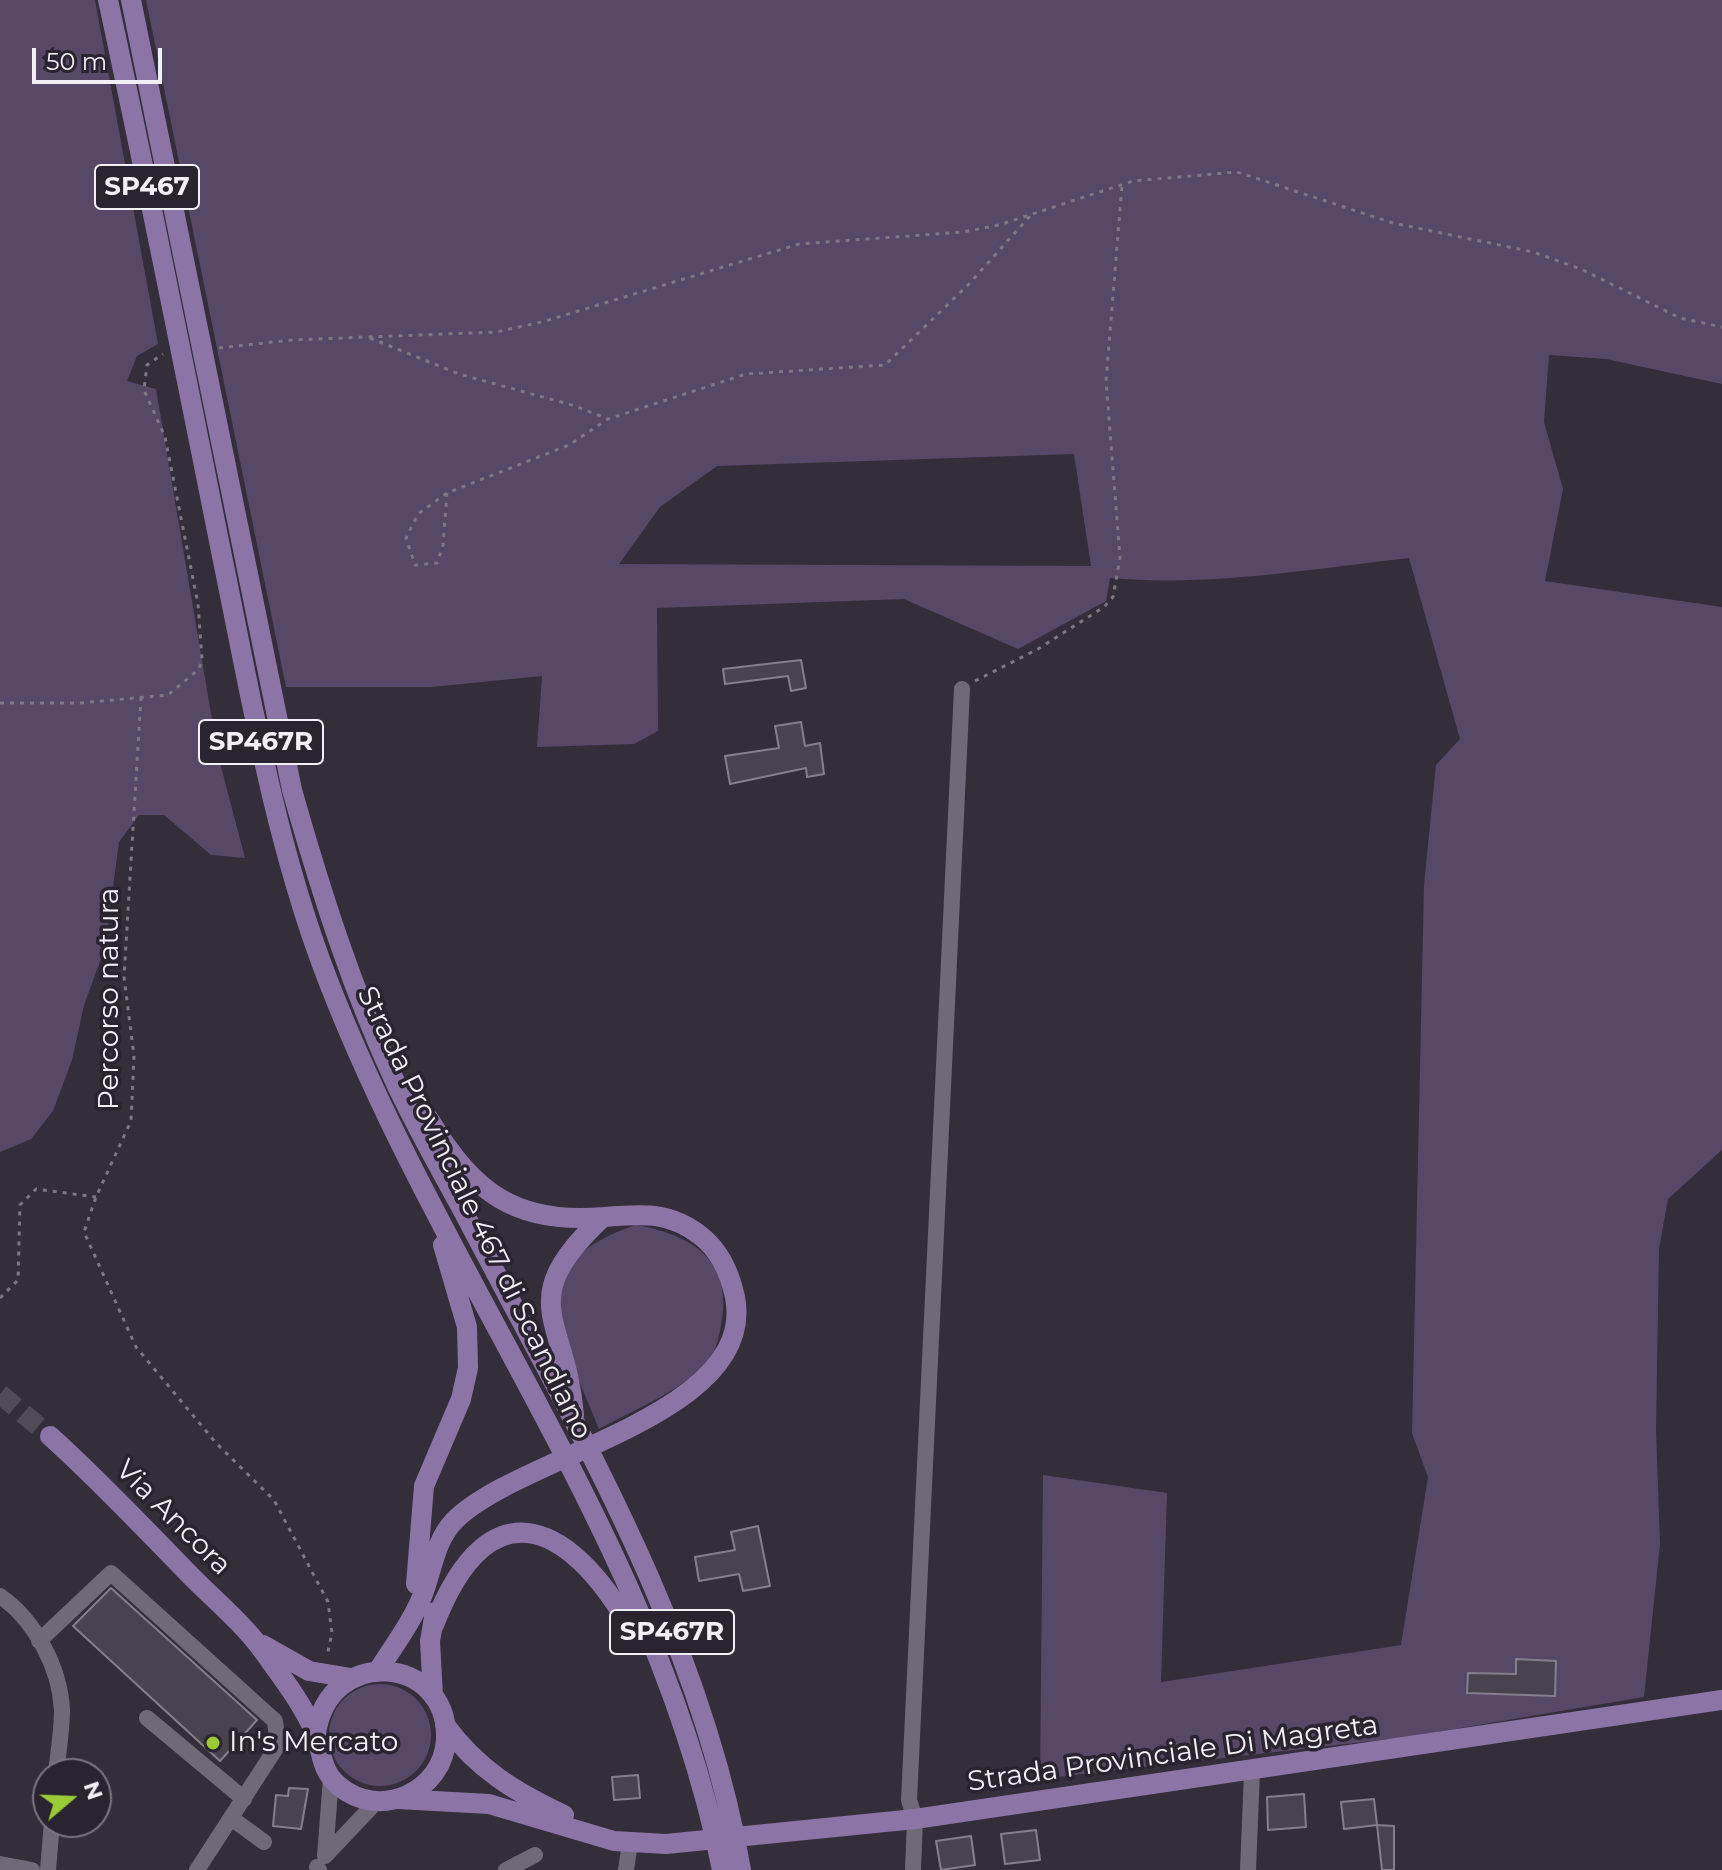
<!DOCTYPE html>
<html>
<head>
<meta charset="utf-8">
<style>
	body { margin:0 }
	#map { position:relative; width:1722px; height:1870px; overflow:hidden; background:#332e3a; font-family:Montserrat,sans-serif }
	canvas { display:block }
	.north { position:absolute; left:32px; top:1758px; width:80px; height:80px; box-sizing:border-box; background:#29242f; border:2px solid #7a757f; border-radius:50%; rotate:71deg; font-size:22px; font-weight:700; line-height:32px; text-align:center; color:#f3eff7 }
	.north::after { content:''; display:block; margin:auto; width:28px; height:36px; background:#9acb34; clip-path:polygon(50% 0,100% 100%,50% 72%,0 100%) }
	.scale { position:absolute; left:32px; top:48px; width:130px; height:36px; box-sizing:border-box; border:4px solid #f3eff7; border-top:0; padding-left:10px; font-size:24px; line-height:28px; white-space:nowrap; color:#f3eff7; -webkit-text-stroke:6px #29242f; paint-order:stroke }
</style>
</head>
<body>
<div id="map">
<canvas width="1722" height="1870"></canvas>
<div class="north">N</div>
<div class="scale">50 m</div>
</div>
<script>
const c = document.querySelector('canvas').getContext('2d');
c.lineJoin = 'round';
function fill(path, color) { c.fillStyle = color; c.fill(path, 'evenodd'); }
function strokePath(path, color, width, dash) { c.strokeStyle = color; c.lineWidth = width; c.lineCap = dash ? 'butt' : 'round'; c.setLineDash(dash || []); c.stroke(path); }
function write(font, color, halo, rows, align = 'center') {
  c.font = font + ' Montserrat,sans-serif'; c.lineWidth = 7; c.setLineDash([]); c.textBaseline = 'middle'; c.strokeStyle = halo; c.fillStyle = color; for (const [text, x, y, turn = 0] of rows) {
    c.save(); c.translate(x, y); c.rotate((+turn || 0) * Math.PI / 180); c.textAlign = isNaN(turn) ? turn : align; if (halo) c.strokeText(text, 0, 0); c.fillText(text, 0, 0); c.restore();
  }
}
const green = new Path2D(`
	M0,0h95l63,344 -21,12 -10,25 29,8 62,366 27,103 -34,-3 -47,-40h-25l-20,27 -14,106 -21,57 -12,55 -19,51 -22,28 -31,13z
	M146,0h1576v384l-116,-25 -57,-4 -5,67 19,67 -18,92 177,26v543l-54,49 -9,50 -3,181 4,114 -16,153 -237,40 -367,42 3,-304 124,18 -6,189 240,-37 27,-168 -16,-44 12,-548 12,-120 24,-26 -51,-181c-99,11 -200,29 -299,20l-4,23 -88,48 -114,-50 -247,9 1,123 -24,13 -97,3 5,-71 -111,11h-145zM1074,454l17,112 -472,-2 41,-57 57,-41z
	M636,1225c58,10 98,37 85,101 -2,12 -7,31 -16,40 -29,27 -72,44 -106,63 -34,-87 -85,-165 37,-204z
	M329 1735a51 51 0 1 1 102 0a51 51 0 1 1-102 0Z`);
const building = new Path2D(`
	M801,660l5,28 -15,3 -3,-15 -63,8 -2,-15z
	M801,722l4,24 15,-3 4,31 -17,3 -1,-9 -76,16 -5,-28 54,-8 -4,-22z
	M758,1526l12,60 -27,5 -4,-17 -40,7 -4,-24 40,-7 -4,-18z
	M111,1588l146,132 -37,41 -147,-135z
	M1516,1659l40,2 -1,35 -88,-3 1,-20 48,1z
	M638,1775l2,23 -26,2 -2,-23z
	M289,1788l19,1 -7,40 -28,-3 3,-31 12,1z
	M1304,1794l2,33 -38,3 -1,-33z
	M1374,1799l3,26 -33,4 -3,-27z
	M1377,1825l17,1v44h-12z
	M1036,1830l4,30 -35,4 -4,-30z
	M971,1836l4,29 -34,5 -5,-29z`);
const majorTunnel = new Path2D(`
	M0,1394l50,42`);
const path = new Path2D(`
	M370,338l89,36 113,31 36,14 138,-45 139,-9 84,-81 61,-68
	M219,348l72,-8 205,-8 46,-10 257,-78 164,-12 36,-7 134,-44 104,-9 156,51 140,29 48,17 99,49 42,9
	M447,493l-4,52 -6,18 -22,2 -9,-27 12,-24 29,-21 122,-48 39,-26
	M975,681l63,-32 66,-42 9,-10 7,-39 -14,-177 16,-196
	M141,697l-17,280 10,79 -3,65 -35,76 -12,35 52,115 80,96 58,57 54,102 4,31 -5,23
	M0,703h80l88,-8 31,-26 3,-10 -4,-55 -33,-167 -21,-47 3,-25 16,-11
	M0,1298l18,-18 2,-75 16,-16 60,8`);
const minor = new Path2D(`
	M0,1596c35,24 60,72 62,114 0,21 -4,43 -6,64
	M39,1641l72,-68 164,148 3,24 -81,125
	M147,1718l97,81
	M331,1778l-6,78 52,-55
	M231,1818l33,24
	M0,1864l32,6
	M317,1867l2,3
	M48,1870l4,-48
	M506,1870l29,-15
	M626,1870l4,-27
	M913,1870l2,-51 -6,-19 53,-1111
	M1248,1870l4,-98`);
const major = new Path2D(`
	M108,0c40,185 77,371 114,556 28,136 51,275 99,406 115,310 336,579 401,908
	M131,0l161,790c29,102 60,200 105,296 20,42 43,83 65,123 110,211 239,424 279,661
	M574,1415c-8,-99 -62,-113 29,-198
	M50,1436c48,43 92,90 137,136 25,26 55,50 76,79 18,25 40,53 52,82 8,20 5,37 24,53 41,35 105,5 107,-47 3,-84 -118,-94 -130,-5
	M416,1584l8,-98 37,-87 7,-31 -1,-41 -24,-82
	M434,1625c57,-148 142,-99 202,13
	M263,1645l46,26 42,7
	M378,1671c15,-25 32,-45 43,-72 11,-26 13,-57 33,-78 64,-66 304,-105 281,-224 -5,-23 -15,-46 -34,-61 -32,-25 -59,-22 -97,-19 -88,8 -132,-25 -175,-98
	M433,1696l-3,-55 5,-29
	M445,1725c32,44 70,67 119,90
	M398,1799l91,5 125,37 52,3 249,-25 807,-119`);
const markers = [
	[213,1743,8,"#9acb34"]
];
const shields = [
	[147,187,104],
	[261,742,124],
	[672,1632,124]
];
const shieldNames = [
	["SP467",147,187],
	["SP467R",261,742],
	["SP467R",672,1632]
];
const streetNames = [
	["Percorso natura",110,999,-90],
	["Strada Provinciale 467 di Scandiano",474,1213,64],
	["Via Ancora",173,1518,45],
	["Strada Provinciale Di Magreta",1173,1754,-8]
];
const poiNames = [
	["In's Mercato",229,1743]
];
fill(green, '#574868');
fill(building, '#494350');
strokePath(building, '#857f8d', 2);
strokePath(majorTunnel, '#504b56', 20, [20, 10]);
strokePath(path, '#7d7882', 3, [4, 6]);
strokePath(minor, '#706a78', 16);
strokePath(major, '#8d74a7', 20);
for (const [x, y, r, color] of markers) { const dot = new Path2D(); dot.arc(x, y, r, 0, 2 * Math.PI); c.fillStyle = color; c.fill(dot); strokePath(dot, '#29242f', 3); }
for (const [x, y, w] of shields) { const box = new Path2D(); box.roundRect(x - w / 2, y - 22, w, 44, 6); c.fillStyle = '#29242f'; c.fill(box); strokePath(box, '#f3eff7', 2); }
write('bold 26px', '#f3eff7', null, shieldNames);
write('28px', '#f3eff7', '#29242f', streetNames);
write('28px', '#f3eff7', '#29242f', poiNames, 'left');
</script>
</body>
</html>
